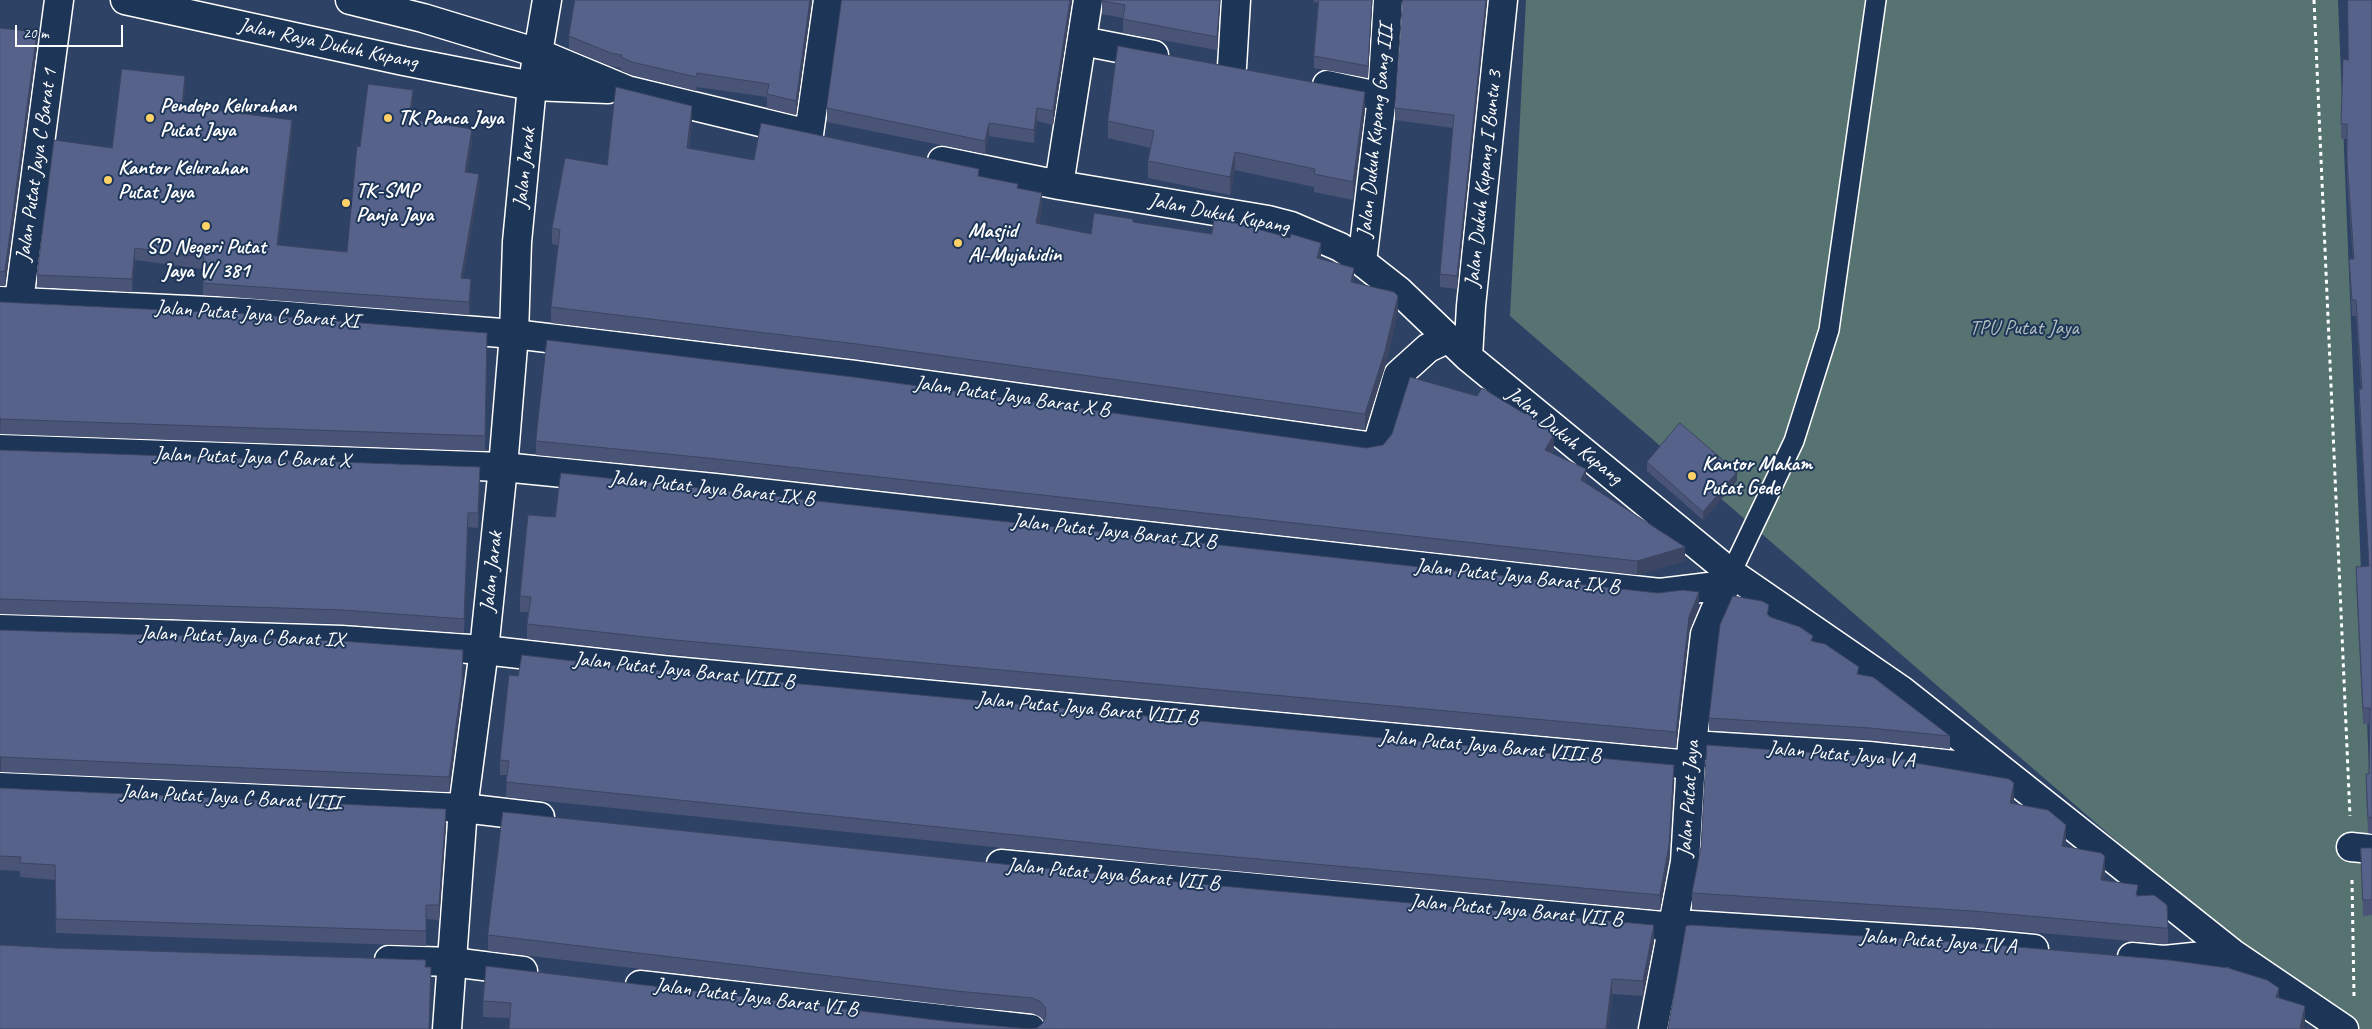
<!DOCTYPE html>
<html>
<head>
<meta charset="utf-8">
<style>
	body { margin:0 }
	#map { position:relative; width:2372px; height:1029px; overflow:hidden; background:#2e4266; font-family:Caveat,sans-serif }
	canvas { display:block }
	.scale { position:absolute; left:15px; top:25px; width:108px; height:22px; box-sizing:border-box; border:2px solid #fff; border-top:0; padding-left:6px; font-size:15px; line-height:18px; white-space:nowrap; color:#fff; -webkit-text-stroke:4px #1d3557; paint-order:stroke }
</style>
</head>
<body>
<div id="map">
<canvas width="2372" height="1029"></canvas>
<div class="scale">20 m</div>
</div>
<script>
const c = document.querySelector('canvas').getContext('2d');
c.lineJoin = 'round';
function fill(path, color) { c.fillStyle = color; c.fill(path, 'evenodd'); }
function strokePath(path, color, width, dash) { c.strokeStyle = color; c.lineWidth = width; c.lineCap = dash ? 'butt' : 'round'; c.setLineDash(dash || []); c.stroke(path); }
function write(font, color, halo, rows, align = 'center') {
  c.font = font + ' Caveat,sans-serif'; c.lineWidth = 4; c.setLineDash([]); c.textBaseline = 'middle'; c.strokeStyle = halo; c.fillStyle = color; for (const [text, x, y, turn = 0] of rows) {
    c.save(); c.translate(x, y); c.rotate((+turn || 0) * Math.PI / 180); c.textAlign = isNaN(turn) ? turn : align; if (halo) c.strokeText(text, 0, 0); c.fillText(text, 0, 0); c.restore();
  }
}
const green = new Path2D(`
	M1526,0h812l34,845v184h-38l-824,-713z`);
const path = new Path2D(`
	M2314,0l36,816
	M2352,880l2,116`);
const service = new Path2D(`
	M1731,573l63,-132 35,-111 47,-330`);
const minor = new Path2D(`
	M547,0l-9,53 89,37 170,41
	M1082,41l72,14
	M1232,67l4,-67
	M1327,85l55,12
	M532,86l76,3
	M809,134l19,-134
	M942,161l117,24 209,35 23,6 49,21 22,15 37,29 69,66 263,216 170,117 331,263 112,76
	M1059,185l29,-185
	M1362,262l20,-165 6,-97
	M0,301l250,12 264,21 341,41 513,71 7,-1 4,-6 19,-64 30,-27 19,-9
	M19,301l40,-301
	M1468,357l3,-51 32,-306
	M0,449l503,18 212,21 945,105 65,-8
	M0,629l342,11 142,10 178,20 1029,95
	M1692,745l177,11 95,10 25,-6
	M0,787l463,21 77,9
	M2351,847l21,2
	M1001,864l673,63 18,-2 280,18 62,6
	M2132,957l32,3 68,-7
	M389,960l63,2 71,9
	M640,985l391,44
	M1653,1029l32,-167 7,-117 13,-111 26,-61`);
const tertiary = new Path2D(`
	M125,0l279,61 128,25
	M350,0l73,18 115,35 -6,33 -15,156 -3,92 -11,133 -19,183 -21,158 -16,221`);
const wall = new Path2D(`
	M812,0l-16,115 -29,-7v-11l-70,-10 -1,4 -64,-16 -11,-4v-3l-10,-2 -42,-17v-13z
	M842,0h230l-19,125 -16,-4 -3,22 -45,-7 -4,18 -158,-32v-14z
	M1102,0h118l-3,50 -94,-17v-15l-21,-4z
	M1314,0h58l-4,78 -54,-10v-12l5,-53 -5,-1z
	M1487,0l-30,289 -17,-2v-13l13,-146 -58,-8v-12z
	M2372,0v834l-4,-1 -2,-44v-15h3l1,-50h-7l-7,-141v-16l13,-1 -10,-161v-16h2l-5,-73h-4l-3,-57h4l-6,-81v-39h-6v-15l7,-64z
	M0,28l37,18 -32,240h-5z
	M185,89l-2,17 109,27 -14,112 69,7 13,-105 53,-45 -2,17 61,22 -5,31 12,14 -16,92 8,14 -2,23 -266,-20v-26l-68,-9 -3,32 -95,-5v-12l75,-127z
	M1365,110l-12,90 -39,-8v-5l-79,-17 -5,25 -82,-17v-17l3,-13 -43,-10v-17z
	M692,122l-3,27 65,11 225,16 39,12 24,21 -3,15 52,10 42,-12 188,37 33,24 44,29 -13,55 -20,63 -508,-71 -306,-36v-16l7,-62 -6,-1v-16l55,-63z
	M0,302l487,31 -2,118 -485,-17z
	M536,441l830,7h188l-2,5 34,30 99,78 -48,14 -920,-103 -181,-17z
	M0,450l480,32 -2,46 -10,-1 -4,106 -121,-9 -343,-10z
	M1647,462l90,19 -34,39 -56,-49z
	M520,596l1179,11 -10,25 -13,116 -1012,-94 -137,-15v-15l1,-12h-8z
	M1769,617l44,24 46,33 91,62v13l-80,-9 -161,-10v-12z
	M0,630l463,34 -1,32 -13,96 -449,-20z
	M661,671l1013,108 -5,81 -9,50 -491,-45 -663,-68 1,-22h-7v-15l18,-84z
	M1915,763l99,36 -1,5 53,37 -1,6 40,25 -1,8 34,16 30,32v16h-4l-191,-17 -281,-18v-16z
	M0,788l446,35 -7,97 -13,-1v27l-370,-13 -1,-53 -35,-3v-6l-20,-1z
	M2361,848h11v67l-9,1z
	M488,935l1166,6 -11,55 -31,-2 -4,35h-1099l1,-11 -27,-1v-16l470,21 77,7 7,-1 6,-5 1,-2 -4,-4 -8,-4 -76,-7 -468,-55z`);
const shadedWall = new Path2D(`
	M810,0h2l-16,115v-14z
	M1070,0h2l-19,125v-14z
	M1220,0l-3,50v-13z
	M1372,0l-4,78v-12z
	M1486,0h1l-30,289v-13z
	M37,32v14l-32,240v-15z
	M185,76v13l-3,29v-12z
	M413,90v12l-4,29v-12z
	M1365,92v18l-12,90v-18z
	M692,106v16l-5,42v-16z
	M1037,108v13l-3,22v-13z
	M292,120v13l-15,124v-12z
	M989,123v13l-4,18v-13z
	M472,129v12l-7,43v-12z
	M1235,152v18l-5,25v-18z
	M479,174v12l-18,105v-13z
	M1042,193v16l-6,30v-16z
	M1321,243v16l-4,-1z
	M135,248v12l-3,32v-13z
	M1354,268v16l-3,-2z
	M471,279v13l-2,23v-13z
	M1398,296v16l-13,55 -20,63v-16z
	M0,419h1l-1,15z
	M1554,434v14l-9,15v-13z
	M480,467v15l-2,46v-15z
	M1586,469v13l-5,-2z
	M1737,472v9l-34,39v-8z
	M468,513v14l-4,106v-14z
	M1685,547v14l-48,14v-14z
	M1699,592v15l-10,25 -13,116v-16l13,-115z
	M463,650l-1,46 -13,96v-15z
	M0,757h1v14l-1,1z
	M1674,765v14l-5,81 -9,50v-15z
	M2014,783v16l-4,20v-16z
	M446,809v14l-7,97v-15z
	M2066,825v16l-4,21v-16z
	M2105,856v16l-4,24v-16z
	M1654,925v16l-11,55v-15z
	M431,967v17l-2,45z
	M1612,979v15l-4,35h-2z
	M2279,988v16l-3,-7z
	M2305,1006v16l-1,7h-4z`);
const building = new Path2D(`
	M575,0h235l-14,101 -29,-7 2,-10 -72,-11 -1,4 -64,-15 -11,-5 1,-2 -11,-2 -42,-17z
	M842,0h228l-17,111 -16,-3 -3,22 -45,-7 -4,18 -158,-33z
	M1102,0h118l-3,37 -94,-18 2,-14 -23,-4z
	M1319,0h53l-4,66 -54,-10z
	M1403,0h83l-29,276 -17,-2 14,-159 -59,-7z
	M2348,0h24v818l-4,-1 -2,-43h3l1,-66h-7l-7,-141 13,-1 -10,-177h3l-6,-89h-4l-3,-41h5l-7,-97v-38h-6l2,-65 5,1z
	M0,28l37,4 -32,239 -5,1z
	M1118,46l247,46 -12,90 -39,-8 1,-5 -80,-17 -5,25 -82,-16 6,-30 -46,-10z
	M122,69l63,7 -3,30 110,14 -15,125 70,7 10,-106 3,1 8,-63 45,6 -4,29 63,10 -7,43 14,2 -18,104 10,1 -2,23 -266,-19 1,-26 -69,-9 -3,31 -95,-4 17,-135 58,8z
	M616,87l76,19 -5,42 67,12 7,-37 218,46 -1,7 40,8 -1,4 25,5 -6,30 55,11 3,-21 39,6v3l79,12 2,-17 76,21 1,-4 30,9 -4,15 37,10 -3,14 43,10 4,4 -13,55 -20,63 -508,-70 -306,-37 9,-77 -8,-2 13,-70 42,7z
	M0,302l249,12 238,19 -2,103 -485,-17z
	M547,340l306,37 513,71 17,-3 9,-11 18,-57 67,19 5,-8 43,26 2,-2 27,22 -9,16 41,19 -5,11 104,67 -48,14 -920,-102 -181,-18z
	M1680,423l57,49 -34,40 -56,-50z
	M0,450l480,17 -2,46h-10l-4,106 -121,-9 -343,-11z
	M561,473l1097,120 25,-3 16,2 -10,25 -13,115 -1012,-93 -137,-15 4,-27 -11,-1 8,-81 27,2z
	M1733,596l29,5 7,4 -2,11 33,11 13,9 -2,5 14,3 34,23 -2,7 16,3 77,59 -80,-8 -161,-10 11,-93z
	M0,630l341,11 122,9 -1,32 -13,95 -449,-20z
	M522,655l139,16 1013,94 -5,80 -9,50 -491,-44 -663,-69 3,-21 -9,-1 9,-85 9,1z
	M1707,745l208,15 -5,2 99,17 5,4 -4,20 38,7 18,15 -4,21 39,7 4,3 -4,24 37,5 -2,11 18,-1 13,10 1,23h-4l-191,-17 -281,-18 9,-46z
	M0,788l446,21 -7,96h-13v26l-370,-12 -1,-54 -35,-2 1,-6 -21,-1z
	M503,812l663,69 488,44 -11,56 -31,-2 -6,50h-1097l2,-26 -28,-2 3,-35 467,56 77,7 7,-1 6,-5 3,-8 -1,-8 -5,-6 -8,-3 -76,-7 -468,-56z
	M2361,848h11v52h-9z
	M1692,925l279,18 198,17 59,8 39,12 12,8 -3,9 29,9 -5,22 11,1h-643l18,-103z
	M0,945l56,3 370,12 -1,7h6l-2,62h-429z`);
const markers = [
	[150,118,5,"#ffd166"],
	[388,118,5,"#ffd166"],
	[108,180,5,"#ffd166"],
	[346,203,5,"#ffd166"],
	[206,226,5,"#ffd166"],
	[958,243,5,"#ffd166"],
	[1692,476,5,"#ffd166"]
];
const streetNames = [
	["Jalan Raya Dukuh Kupang",328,44,12],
	["Jalan Dukuh Kupang Gang III",1376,131,-84],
	["Jalan Putat Jaya C Barat 1",37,165,-82],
	["Jalan Jarak",525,168,-84],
	["Jalan Dukuh Kupang I Buntu 3",1484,179,-84],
	["Jalan Dukuh Kupang",1219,214,11],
	["Jalan Putat Jaya C Barat XI",257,315,4],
	["Jalan Putat Jaya Barat X B",1012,397,8],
	["Jalan Dukuh Kupang",1564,436,39],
	["Jalan Putat Jaya C Barat X",252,458,2],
	["Jalan Putat Jaya Barat IX B",712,489,6],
	["Jalan Putat Jaya Barat IX B",1114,532,6],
	["Jalan Jarak",492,572,-84],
	["Jalan Putat Jaya Barat IX B",1517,577,6],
	["Jalan Putat Jaya C Barat IX",242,637,2],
	["Jalan Putat Jaya Barat VIII B",684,671,6],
	["Jalan Putat Jaya Barat VIII B",1087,709,5],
	["Jalan Putat Jaya Barat VIII B",1490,747,5],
	["Jalan Putat Jaya V A",1841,755,5],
	["Jalan Putat Jaya C Barat VIII",231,798,3],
	["Jalan Putat Jaya",1689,799,-86],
	["Jalan Putat Jaya Barat VII B",1113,875,5],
	["Jalan Putat Jaya Barat VII B",1516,911,5],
	["Jalan Putat Jaya IV A",1938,942,4],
	["Jalan Putat Jaya Barat VI B",756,998,7]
];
const poiNames = [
	["Pendopo Kelurahan",160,106],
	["Putat Jaya",160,130],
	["TK Panca Jaya",398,118],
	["Kantor Kelurahan",118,168],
	["Putat Jaya",118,192],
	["TK-SMP",356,191],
	["Panja Jaya",356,215],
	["Masjid",968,231],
	["Al-Mujahidin",968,255],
	["SD Negeri Putat",206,247,"center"],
	["Jaya V/ 381",206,271,"center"],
	["Kantor Makam",1702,464],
	["Putat Gede",1702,488]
];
const parkNames = [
	["TPU Putat Jaya",2024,328]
];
fill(green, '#567371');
strokePath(service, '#fff', 22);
strokePath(minor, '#fff', 31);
strokePath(tertiary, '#fff', 31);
strokePath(path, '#fff', 3, [4, 4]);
strokePath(service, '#1d3557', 19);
strokePath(minor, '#1d3557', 28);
strokePath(tertiary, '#1d3557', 28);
fill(wall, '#4a5477');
fill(shadedWall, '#3c4561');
fill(building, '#56628a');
strokePath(building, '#3c4561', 1);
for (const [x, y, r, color] of markers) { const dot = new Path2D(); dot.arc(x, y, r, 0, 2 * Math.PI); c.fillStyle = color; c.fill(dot); strokePath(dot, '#1d3557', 2); }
write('21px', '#fff', '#1d3557', streetNames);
write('bold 21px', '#fff', '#1d3557', poiNames, 'left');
write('21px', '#b3c0bf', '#1d3557', parkNames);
</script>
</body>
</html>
